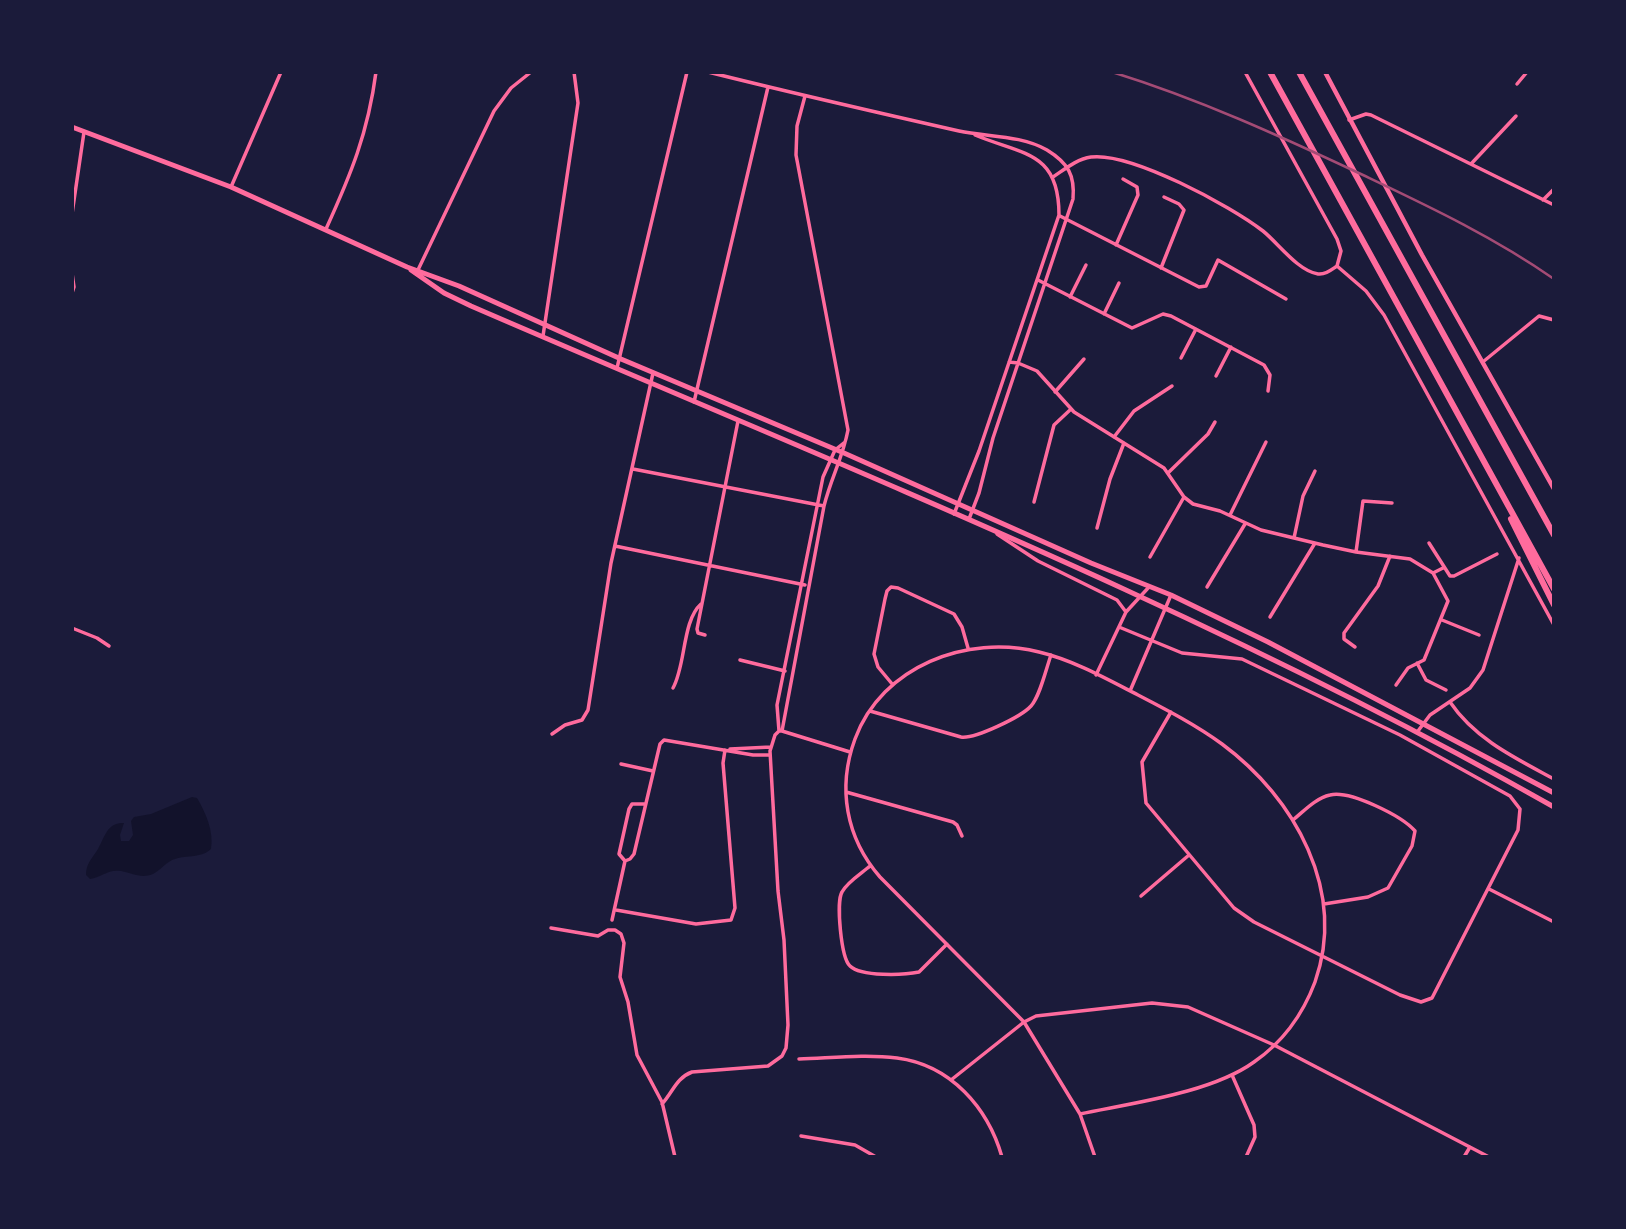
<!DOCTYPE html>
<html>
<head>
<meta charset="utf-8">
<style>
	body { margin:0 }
	#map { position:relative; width:1626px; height:1229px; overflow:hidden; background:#1b1b3a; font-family:Mulish,sans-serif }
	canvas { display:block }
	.frame { position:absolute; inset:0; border:74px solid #1b1b3a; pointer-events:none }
</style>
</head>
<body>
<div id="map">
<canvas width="1626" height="1229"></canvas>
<div class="frame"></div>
</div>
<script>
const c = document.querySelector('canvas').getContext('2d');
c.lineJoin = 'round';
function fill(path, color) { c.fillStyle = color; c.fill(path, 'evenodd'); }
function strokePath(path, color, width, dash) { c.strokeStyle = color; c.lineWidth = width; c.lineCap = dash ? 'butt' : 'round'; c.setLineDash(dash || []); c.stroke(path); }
const water = new Path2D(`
	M192,797l5,1c9,15 17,34 14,51 -9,9 -24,6 -36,10 -8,2 -14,11 -22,15 -13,5 -20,-1 -32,-3 -13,-2 -19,6 -31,8l-4,-4c0,-12 6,-16 12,-26 7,-12 9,-27 26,-26l-4,12 1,6h8l4,-6 -2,-14 3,-4 17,-3z`);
const minor = new Path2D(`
	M708,72c84,21 167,40 251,59 29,6 62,4 88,19 21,13 28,25 26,49l-80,239 -14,55 -10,26
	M1245,72l92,167 4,12 -4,15 29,25 18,24 170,310
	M1517,84l10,-12
	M1349,120l17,-6 5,1 183,90
	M1471,164l45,-48
	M1053,177c12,-8 24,-18 38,-20 40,-5 140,49 172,74 15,12 35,40 55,43 7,1 13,-4 19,-8
	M231,187l50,-115
	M1543,200l11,-11
	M72,214l12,-82
	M1060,216l139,71 7,-1 12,-26 68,39
	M326,229c25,-55 42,-96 50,-157
	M1116,245l22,-50 -1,-8 -14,-8
	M1161,268l23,-58 -5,-6 -15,-7
	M417,272l77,-161 17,-23 20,-16
	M72,273l2,14 -2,6
	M1038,280l94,48 31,-14 8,2 93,49 6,10 -2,16
	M1070,297l16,-32
	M1104,314l15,-31
	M543,336l35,-233 -4,-31
	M1181,358l15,-29
	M1484,361l55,-45 15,4
	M1009,362l9,1 19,8 37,41 90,56 20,29 9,7 27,7 41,19 62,15 33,7 54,7 23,14 10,-5
	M617,368l70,-296
	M1216,376l15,-29
	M1055,392l29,-33
	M694,402l74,-315
	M1114,437l20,-26 38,-25
	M633,469l191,37
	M1169,472l39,-38 7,-12
	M1034,502l20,-77 16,-15
	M954,514l25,-63 80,-236c0,-64 -36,-60 -84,-80
	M1230,515l36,-73
	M1097,528l13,-49 14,-36
	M997,534l41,27 79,39 9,12
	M1294,538l9,-42 12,-25
	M1429,543l21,33h4l43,-22
	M615,546l190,39
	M1356,552l7,-51 29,2
	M1150,557l34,-60
	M1207,587l38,-63
	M1270,617l45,-74
	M1442,620l37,15
	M1119,627l63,26 60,6 158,76 110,61 10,13 -2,21 -86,168 -11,4 -21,-7 -146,-73 -20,-14 -88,-105 -4,-41 29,-50
	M72,628l25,10 12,8
	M705,635l-7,-2 -1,-4 41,-208
	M1355,647l-11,-8v-6l34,-47 12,-30
	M740,660l45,11
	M1417,663l9,17 20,10
	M1096,675l30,-63 23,-25
	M893,685l-15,-18 -4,-13 11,-55 2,-8 4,-4 7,1 56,26 8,13 6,21
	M1396,685l12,-17 16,-8 24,-59 -15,-28
	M673,688c13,-23 9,-67 28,-84
	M1130,691l41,-96
	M1450,702c25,37 65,56 104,77
	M870,711l91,26c14,2 60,-20 70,-31 9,-10 15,-37 20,-51
	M779,731l-2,-26 46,-228 12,-27 10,-8
	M782,731l68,21
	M1418,731l12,-16 40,-27 13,-18 36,-112
	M552,734l13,-9 17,-5 6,-10 23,-147 42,-190
	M730,749l41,-2
	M621,764l32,7
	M846,792l107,30 4,3 5,11
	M1293,820c11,-9 23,-22 37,-25 20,-5 72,21 85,36l-3,15 -24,42 -20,9 -44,7
	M625,861l-6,-7 10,-45 3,-5h12
	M870,866c-8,7 -23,16 -28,26 -6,10 -1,66 8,74 11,11 54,9 69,6l28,-28
	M1489,889l65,33
	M1141,896l48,-41
	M616,910l80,14 35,-4 4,-12 -12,-145 2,-13
	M612,920l13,-59 5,-2 4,-5 26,-110 4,-4 89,15h17
	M551,928l47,8 10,-6h7l6,4 3,9 -4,34 8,25 9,53 25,47 13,55
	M799,1059c32,-1 66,-5 98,-1 54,7 91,50 105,99
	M1232,1075l22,50 1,12 -9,20
	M951,1080l73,-58 12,-6 116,-13 36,4 86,38 215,112
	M662,1104c11,-12 14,-26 30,-32l76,-6 14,-10 4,-8 2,-23 -4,-85 -6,-49 -8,-140 5,-16 4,-4h3l42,-225c7,-28 19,-49 24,-76l-52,-275 1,-29 8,-30
	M1080,1114c52,-11 131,-21 174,-52 29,-20 49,-48 61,-80 32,-91 -20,-184 -93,-238 -26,-19 -55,-34 -84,-49 -31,-16 -65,-35 -99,-43 -72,-18 -157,14 -184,87 -18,49 -9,99 25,138l144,145 56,92 15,43
	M801,1136l54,9 21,12
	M1464,1157l6,-10`);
const tertiary = new Path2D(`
	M1325,72l97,183 132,234`);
const primary = new Path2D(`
	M72,127l159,60 176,80 52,19 162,73 223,94 247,110 80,32 97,47 286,151
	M411,270l33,23 27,13c365,158 737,304 1083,501`);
const motorway = new Path2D(`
	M1270,72l284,517
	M1299,72l255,463
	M1511,519l43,86`);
const rail = new Path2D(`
	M1112,72c87,27 168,64 251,103 65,31 131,62 191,104`);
fill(water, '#12122b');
strokePath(minor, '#ff6b9d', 3.5);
strokePath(tertiary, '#ff6b9d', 4.5);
strokePath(primary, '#ff6b9d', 5);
strokePath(motorway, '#ff6b9d', 6);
strokePath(rail, '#a44b75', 2.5);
</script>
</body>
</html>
